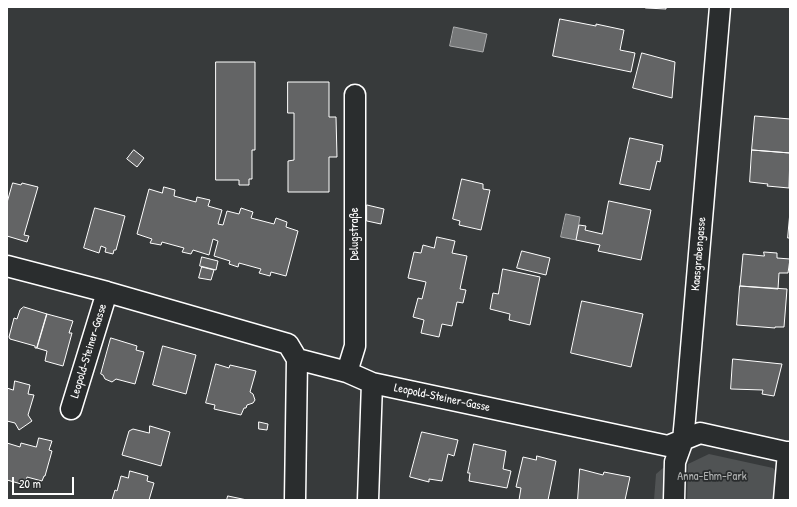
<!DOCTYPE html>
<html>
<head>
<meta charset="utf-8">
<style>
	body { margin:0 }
	#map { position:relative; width:797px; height:507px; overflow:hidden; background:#373a3b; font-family:"Patrick Hand",sans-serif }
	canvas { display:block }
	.frame { position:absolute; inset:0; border:8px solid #fff; pointer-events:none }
	.scale { position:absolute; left:12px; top:477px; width:62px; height:18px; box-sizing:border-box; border:2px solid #fff; border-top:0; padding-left:5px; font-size:12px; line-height:14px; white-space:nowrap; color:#fff; -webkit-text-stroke:3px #2a2d2e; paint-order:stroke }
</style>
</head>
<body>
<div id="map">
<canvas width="797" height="507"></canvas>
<div class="frame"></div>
<div class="scale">20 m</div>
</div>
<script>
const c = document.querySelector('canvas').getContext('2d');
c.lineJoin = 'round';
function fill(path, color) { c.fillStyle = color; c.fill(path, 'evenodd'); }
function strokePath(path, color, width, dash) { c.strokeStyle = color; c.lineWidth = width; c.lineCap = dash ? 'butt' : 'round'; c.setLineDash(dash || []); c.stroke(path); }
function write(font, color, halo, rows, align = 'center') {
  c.font = font + ' "Patrick Hand",sans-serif'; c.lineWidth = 3.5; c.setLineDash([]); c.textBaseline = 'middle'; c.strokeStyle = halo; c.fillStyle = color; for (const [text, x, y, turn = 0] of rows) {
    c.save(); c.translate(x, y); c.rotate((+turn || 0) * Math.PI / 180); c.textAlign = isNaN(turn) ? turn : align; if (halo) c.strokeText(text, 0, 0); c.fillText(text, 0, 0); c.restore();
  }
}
const green = new Path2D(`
	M709,454l64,14 4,4 -2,28h-88l1,-36z
	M663,468h3l-2,32h-10l2,-26z`);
const water = new Path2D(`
	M454,27l33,7 -4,18 -33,-6z
	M566,214l14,3 -4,23 -15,-3z`);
const building = new Path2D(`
	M647,7h19v2l-20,-1z
	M560,19l36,7v-2l28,6 -4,20 15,3 -4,19 -78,-16z
	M642,53l33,9 -3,36 -39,-10z
	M216,62h39v88h-3v29h-3v6h-10v-5h-23z
	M288,82h41v35h7l1,40h-8v35h-41v-31l6,-1v-47h-6z
	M755,116l35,3v34l-38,-3z
	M630,138l33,7 -3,17 -3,-1 -7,29 -30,-6z
	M134,150l10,8 -7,9 -10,-8z
	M752,150l38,3 -1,35 -22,-2 1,-2 -18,-2z
	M462,179l21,5v5l7,1 -9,40 -22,-5 1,-4 -7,-2z
	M13,183l8,2 1,-2 16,4 -14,48 5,1 -2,6 -20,-6v-33z
	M164,187l11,3 -1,6 22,6 1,-5 13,3 -2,6 14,4 -4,14 5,1 4,-14 12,3 2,-6 12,4 -2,6 23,6 2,-6 11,4 -1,5 12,4 -12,45 -15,-4 -1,4 -11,-3 2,-4 -22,-6 -1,4 -9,-3 1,-3 -16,-5 4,-15 -5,-2 -4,16 -16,-5 -2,4 -9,-2 2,-4 -22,-6 -1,3 -11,-2 2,-4 -15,-5 12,-45 13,4z
	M609,201l42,9 -10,50 -43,-9 2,-6 -24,-5 3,-15 7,1 -1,4 17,4z
	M367,205l17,4 -3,15 -14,-3z
	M95,208l30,8 -9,34h-2l-1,4 -8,-2 1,-4 -5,-2 -2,7 -15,-5z
	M790,212v26h-2z
	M437,237l18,4 -3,12 15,3 -7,33 6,1 -3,13 -6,-1 -5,24 -10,-2 -3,13 -18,-4 3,-13 -11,-3 5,-19 4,1 4,-17 -18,-4 6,-26 7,1 2,-8 11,3z
	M522,251l28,7 -4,17 -29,-7z
	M764,252l13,1v5l13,1 -2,14h-9l-1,16 -38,-3 3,-32 21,2z
	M202,257l16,4 -2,9 -16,-4z
	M202,267l12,3 -3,10 -12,-2z
	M503,269l37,8 -10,48 -21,-5 1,-6 -20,-5 3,-16 5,1z
	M740,286l47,3 -3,38h-9v1l-38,-3z
	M582,301l61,13 -12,53 -60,-14z
	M24,307l23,7 -10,34h-2v-2l-25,-7 -1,-2 5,-19 3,1 3,-9z
	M47,314l26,7 -4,12h3l-9,33 -18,-5 2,-10 -10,-3z
	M111,338l26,8 -1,4 8,2 -9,32 -19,-5 -4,3 -7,-3 -2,-4 -2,-1z
	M163,346l33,9 -10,39 -33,-9z
	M733,359l49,5 -8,32 -12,-2 1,-4 -32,-1z
	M216,364l13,4 1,-3 26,6 -6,21 3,2 2,6 -2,3 -6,2 -1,3h-2l-3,7 -27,-6 1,-4 -9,-2z
	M15,381l15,4 -2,9 6,1 -6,20 4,6 -13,9 -4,-7 -8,-2v-33l6,2z
	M259,422l9,2 -1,6 -8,-1z
	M150,426l20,6 -9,34 -39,-11 7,-24 4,-2 16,4z
	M422,432l36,8 -4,16 -6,-2 -6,27 -13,-2v3l-19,-5z
	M39,438l13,3 -3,9 3,1 -7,25h-1l-2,5 -15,-4 -2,8 -18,-5v-37l13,4 1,-4 15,4z
	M474,444l32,7 -3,18 8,2 -4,17 -38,-7 1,-8h-2z
	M537,456l19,5 -8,39h-29l2,-12 -5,-1 7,-30 13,3z
	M580,469l23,6 1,-3 26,5 -5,23h-47z
	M130,471l18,5 -1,5 7,2 -5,17h-37l3,-10 2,1 4,-15 7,2z
	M228,496l19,4h-20z`);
const street = new Path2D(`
	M7,266l100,26 181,52 9,15 50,13 25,11 296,63 32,-13 90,20
	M347,372l8,-26v-251
	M71,409l36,-117
	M295,500l2,-141
	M368,500l4,-117
	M674,500l1,-38 8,-22 2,-21 35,-412
	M784,500l4,-48`);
const streetNames = [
	["Delugstraße",355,234,-90],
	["Kaasgrabengasse",699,254,-85],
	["Leopold-Steiner-Gasse",89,351,-73],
	["Leopold-Steiner-Gasse",442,398,12]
];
const parkNames = [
	["Anna-Ehm-Park",712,477]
];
fill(green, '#505354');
fill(water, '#767879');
strokePath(water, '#adaeaf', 1);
fill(building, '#636465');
strokePath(building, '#fff', 1);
strokePath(street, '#fff', 23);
strokePath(street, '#2a2d2e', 20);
write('12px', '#fff', '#2a2d2e', streetNames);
write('12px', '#b0b2b2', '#2a2d2e', parkNames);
</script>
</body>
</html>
